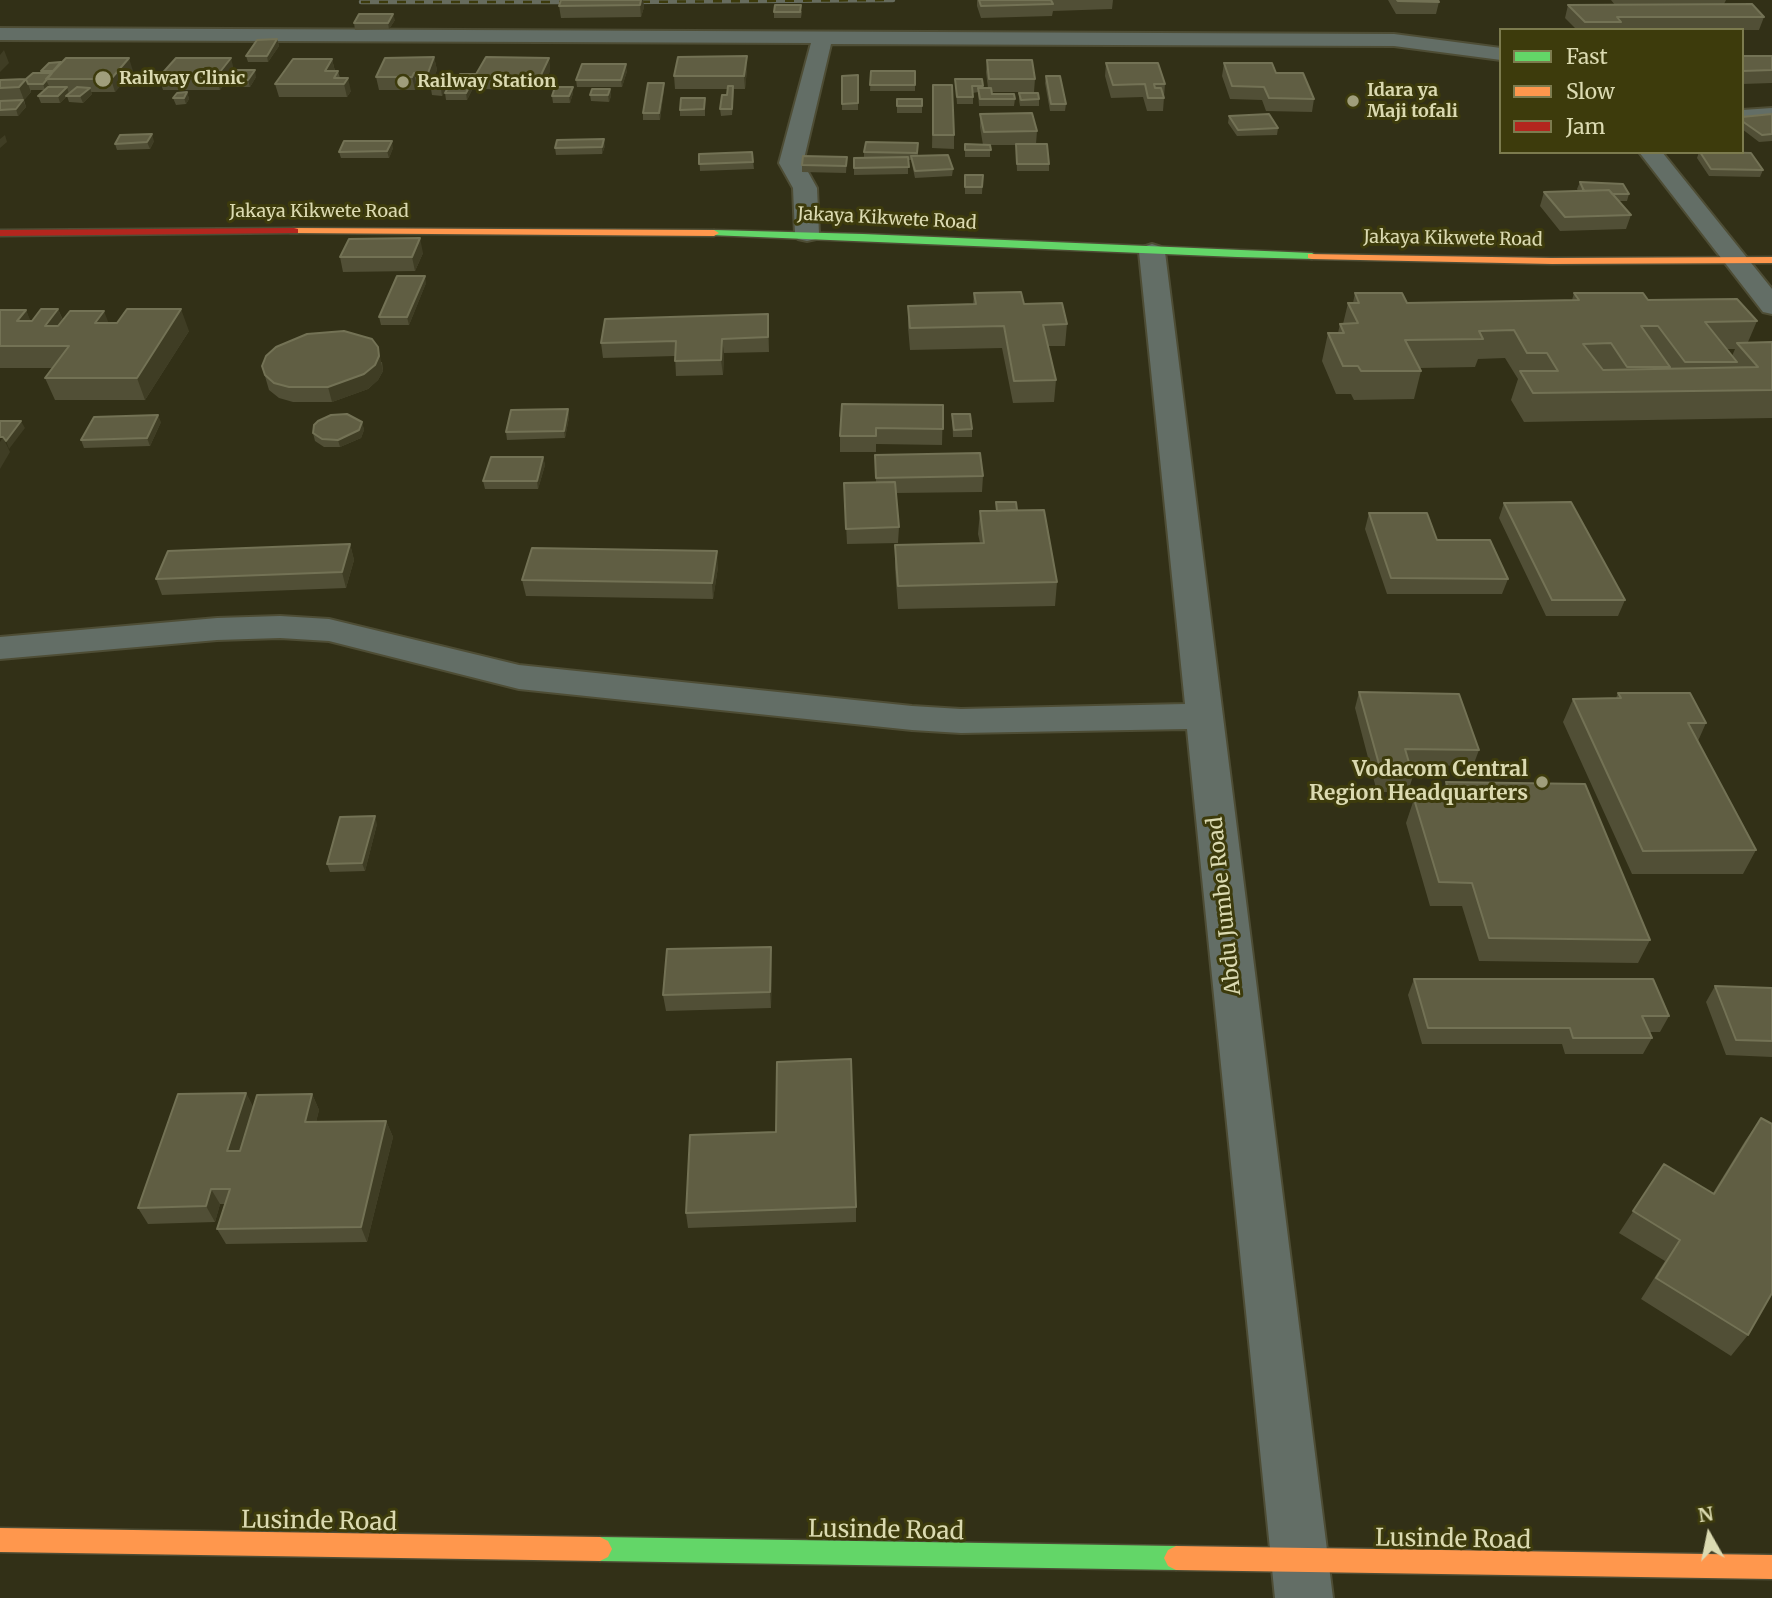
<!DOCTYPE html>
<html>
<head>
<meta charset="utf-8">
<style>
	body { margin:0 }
	#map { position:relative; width:1772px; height:1598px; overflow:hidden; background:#323017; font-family:Merriweather,serif }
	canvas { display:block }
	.legend { position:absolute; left:1499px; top:28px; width:245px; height:126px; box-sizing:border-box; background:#3d3b0c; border:2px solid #7c7b4e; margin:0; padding:9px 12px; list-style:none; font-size:21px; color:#dbdab1 }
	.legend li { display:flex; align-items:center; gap:14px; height:35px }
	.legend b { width:35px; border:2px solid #7c7b4e }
	.north { position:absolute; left:1674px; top:1500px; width:70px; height:70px; -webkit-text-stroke:5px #3d3b0c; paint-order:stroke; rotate:351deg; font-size:19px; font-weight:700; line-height:28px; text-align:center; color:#dbdab1 }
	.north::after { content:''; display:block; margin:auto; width:24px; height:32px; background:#dbdab1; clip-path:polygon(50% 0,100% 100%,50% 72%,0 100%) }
</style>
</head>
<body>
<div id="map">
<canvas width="1772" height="1598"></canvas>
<ul class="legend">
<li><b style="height:9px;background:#63d668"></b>Fast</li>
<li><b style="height:9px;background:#ff974d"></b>Slow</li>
<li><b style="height:9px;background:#b3261e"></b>Jam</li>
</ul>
<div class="north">N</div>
</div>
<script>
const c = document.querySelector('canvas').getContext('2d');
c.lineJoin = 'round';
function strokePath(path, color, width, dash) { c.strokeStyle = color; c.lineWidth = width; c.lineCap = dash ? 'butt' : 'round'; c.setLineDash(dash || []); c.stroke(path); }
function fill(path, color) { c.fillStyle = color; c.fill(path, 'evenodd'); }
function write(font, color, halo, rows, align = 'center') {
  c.font = font + ' Merriweather,serif'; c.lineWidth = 6; c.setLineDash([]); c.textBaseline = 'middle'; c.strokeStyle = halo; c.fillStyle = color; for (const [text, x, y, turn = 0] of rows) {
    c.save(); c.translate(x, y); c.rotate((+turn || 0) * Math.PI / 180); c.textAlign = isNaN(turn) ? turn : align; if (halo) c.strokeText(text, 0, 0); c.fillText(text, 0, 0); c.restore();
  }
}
const lane = new Path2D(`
	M1772,108v8l-30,2v-8z`);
const street = new Path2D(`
	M0,28l1394,6 107,14v12l-107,-14 -563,-2 -28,119 14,25 2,46 -3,5 -9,2 -9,-2 -3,-5 -2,-46 -14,-25 32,-120 -811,-3z
	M1639,152h23l110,137v25l-9,-2z
	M1152,244l9,3 4,5 168,1346h-58l-88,-869 -226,4 -49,-3 -393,-41 -190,-48 -49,-3 -63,2 -217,19v-22l217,-19 63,-2 49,3 190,46 393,41 49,3 224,-5 -46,-452 4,-5z`);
const fast = new Path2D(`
	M714,230l149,4 449,19 5,3 -5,3 -75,-2 -527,-22 -1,-2z
	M600,1537l576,9 8,4 4,8 -4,8 -8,4 -576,-9 -8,-4 -4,-8 4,-8z`);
const slow = new Path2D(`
	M294,228l420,2 5,3 -5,3 -424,-3v-4z
	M1308,254l244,4 220,-1v6l-220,1 -240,-5 -4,-1z
	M0,1528l600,9 8,4 4,8 -4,8 -8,4 -600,-9z
	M1176,1546l596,9v24l-596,-9 -8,-4 -4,-8 4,-8z`);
const jam = new Path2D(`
	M294,228l4,1v4l-298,3v-6z`);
const rail = new Path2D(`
	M361,2h220
	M623,2l270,-2`);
const wall = new Path2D(`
	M643,0l1,7 -3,10 -80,1 -2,-12z
	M977,0h136l-1,9 -59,2 -1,5 -71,2 -4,-12z
	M1388,0h50l1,2 -3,12h-40z
	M1611,0h115l-2,4 40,13 -5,13h-182l-12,-12 3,-13h47z
	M802,11l-1,7h-27v-6z
	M395,20l-6,9 -34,1 -1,-7z
	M277,39l2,7 -11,16h-20l-2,-6z
	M1742,56h30v27l-30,1z
	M434,57l3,13 -7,15 -13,1 -2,4h-36l-3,-13z
	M549,58l1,13 -9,19 -64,-1 -1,-7 -9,18h-21l-1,-7 9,-7 22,-12z
	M332,59l3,12h3l2,7 11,13 -4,6h-68l-4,-13z
	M987,60l48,19 -1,13h-42v2l23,5 -1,7h-35l-1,-14 -5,1v11h-16l-2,-25h27l1,9h5l-2,-16z
	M1106,63l59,21 -2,27h-16l-4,-14 -32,1 -6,-22z
	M1224,63l52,10 38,26 -2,13 -46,-1 -4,-11 -32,-1 -8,-23z
	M747,69l-2,20h-11l-2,26 -11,1 -1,-7 7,-14v-6h-52l-1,-13z
	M234,70l-14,20h-57l-4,-13z
	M41,71h92l-18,21h-24l1,2 -9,9 -14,-1 -2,-6 -7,7h-19l-3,-7 6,-6h-13v2l-7,8 2,7 -8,9h-18v-36l26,-1 15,-6z
	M627,71l-5,16h-45l-1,-7z
	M871,71h44v20h-45z
	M858,75v35h-16v-34z
	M1046,76l20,28 -1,7h-15l-5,-28z
	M256,77l-6,10h-20l-2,-6z
	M447,79l2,6 -7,11 -10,-1 -1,-6z
	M933,85l21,50v14l-22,-1z
	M610,89l1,7 -2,6 -18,-1 -1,-6z
	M664,89l-4,31h-17v-7z
	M187,92l2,7 -3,5 -10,1 -3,-7z
	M573,93l-3,10h-17l-1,-7z
	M1019,93l20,6v7h-19l-1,-6z
	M897,99h25v14h-25z
	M705,104v12h-25v-6z
	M980,114l57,17 -1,13 13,20v7h-32l-1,-26h-26v12h-25v-13l18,1 -3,-18z
	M1772,114v27l-13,1 -17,-13v-12z
	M1229,116l49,12 -1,7 -40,1 -9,-13z
	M154,141l-4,8 -33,1 -2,-6z
	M918,143v13l35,13 -1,7 -37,2 -4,-18h-3v14l-54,1v-17h10v-6z
	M605,146l-3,8 -46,1 -1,-7z
	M393,148l-4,10h-48l-2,-6z
	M752,152l2,17 -54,2 -1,-17z
	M1699,152h1l63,18 -3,7 -51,-1 -12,-18z
	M847,157l-1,16 -44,-1v-7z
	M965,175h18l-1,19h-17z
	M1580,182l49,12 -2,7h-8l12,14 -5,14 -66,2 -20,-25 4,-14 34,-1 -1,-2z
	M423,253l-8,18 -72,1 -3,-15z
	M426,283l-17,42h-28l-2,-8z
	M974,293l50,11 43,20 -2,22h-17l8,34 -2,22 -41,1 -11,-55 -92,2 -2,-23v-21l65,-2z
	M1355,293l52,10 165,-3 2,-7 74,7 109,21 -9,21h24v76l-248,4 -13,-22 7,-21 -13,-21 -27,1 -3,8 -55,1 1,3 -7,28 -60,1 -3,-6h-15l-14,-33 6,-28h10l2,-9h3l5,-21h5zM1727,349h8l-3,7z
	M58,309l5,11 45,3 81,8 -44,69h-90l-10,-22 8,-10h-53v-58h26l4,11h2z
	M768,314l1,38 -45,1 -1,22 -47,1 -1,-20 -72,2 -2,-15z
	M382,362l1,9 -5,9 -10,9 -36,13h-39l-14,-4 -10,-8 -7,-24z
	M943,405l-1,40 -66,-1v8h-36v-16z
	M568,409l1,8 -4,21 -58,2 -1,-8z
	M952,414l20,15v8h-19z
	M161,422l-11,24 -66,2 -3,-8z
	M362,422l2,8 -3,8 -21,9h-16l-9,-6 -2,-8z
	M875,455l108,21 -1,16 -86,1 3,34 -1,16 -51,1 -3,-61h32z
	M543,457l2,8 -7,24h-53l-2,-8z
	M996,502l61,80 -2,24 -157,3 -3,-41v-23l85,-2 -2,-9 2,-23h16z
	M1504,503l121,97 -7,16h-72l-47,-98z
	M1369,513l139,66 -6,15h-115l-22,-65z
	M350,544l4,16 -8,28 -184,7 -6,-16z
	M718,567l-5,32 -187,-3 -4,-16z
	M1359,692l120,58 -6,16 -63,-1 3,11 -5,16h-31l-22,-84z
	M1618,693l88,30 -8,18 58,109 -13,24h-111l-69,-152 10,-23 43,-1z
	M1446,782l204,158 -12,23 -159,-2 -17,-55h-32l-24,-83 8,-24 26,1z
	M377,824l-12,47 -35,1 -3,-8z
	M772,963l-1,45 -105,3 -3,-16z
	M1414,979l255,37 -9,16h-11l3,6 -9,16h-78l-3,-10h-140l-14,-49z
	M1715,986l57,2v69l-46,-2 -20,-53z
	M246,1093l7,14 59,-13 7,16 -3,12 70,-1 7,16 -26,105 -141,2 -9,-15 8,-25h-5l-5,18 -67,2 -10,-16z
	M1761,1118l-13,217 -17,21 -90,-57 24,-38 -46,-28 45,-69 49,29 32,-52z
	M856,1207v15l-168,6 -2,-15z`);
const shadedWall = new Path2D(`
	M641,0h2l1,7 -3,10 -1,-12z
	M393,14l2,6 -6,9 -1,-6z
	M277,39l2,7 -11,16 -1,-6z
	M4,50l5,13 -9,9v-17z
	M747,56v13l-2,20 -1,-13z
	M434,57l3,13 -7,15 -2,-12z
	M129,58l4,13 -18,21 -4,-13z
	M231,58l3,12 -14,20 -4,-13z
	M549,58l1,13 -9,19 -1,-13z
	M332,59l3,13 -10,-1z
	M626,64l1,7 -5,16 -1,-7z
	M255,70l1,7 -6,10 -2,-7z
	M414,73l3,13 -2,4 -3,-13z
	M475,76l1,6 -9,18 -1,-7z
	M348,78l3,13 -4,6 -3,-13z
	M26,79l5,13 -7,8 -5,-13z
	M447,79l2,6 -7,11 -1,-7z
	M46,80l3,6 -4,4 -2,-6z
	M664,83v6l-4,31 -1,-7z
	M67,87l2,7 -9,9 -2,-7z
	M573,87v6l-3,10 -1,-7z
	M90,88l2,6 -9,9 -3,-7z
	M610,89l1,7 -2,6 -1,-7z
	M187,92l2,7 -3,5 -2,-6z
	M23,100l3,7 -8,9 -2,-7z
	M152,134l2,7 -4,8 -3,-7z
	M5,135l2,7 -7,6v-9z
	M604,139l1,7 -3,8v-7z
	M392,141l1,7 -4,10 -2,-7z
	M420,238l3,15 -8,18 -3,-14z
	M425,276l1,7 -17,42 -2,-8z
	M58,309l9,22 -22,-5z
	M181,309l8,22 -44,69 -8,-22z
	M26,310l9,22 -18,-11z
	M104,311l8,21 -17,-9z
	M722,339l2,14 -1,22 -2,-15z
	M378,347l5,24 -5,9 -10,9 -36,13 -4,-15z
	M568,409l1,8 -4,21 -1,-7z
	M158,415l3,7 -11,24 -3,-8z
	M21,421l4,7 -16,21 -3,-8z
	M362,422l2,8 -3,8 -21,9 -2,-7z
	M3,437l7,15 -10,17v-27z
	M543,457l2,8 -7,24 -1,-8z
	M350,544l4,16 -8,28 -4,-16z
	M717,551l1,16 -5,32 -1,-16z
	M375,816l2,8 -12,47 -3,-8z
	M771,947l1,16 -1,45 -1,-16z
	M246,1093l8,16 -18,58 -9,-16z
	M312,1094l7,16 -7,28 -7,-16z
	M386,1121l7,16 -26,105 -6,-15z
	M211,1189l9,15 -5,18 -9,-16z`);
const building = new Path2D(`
	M561,0h80l-1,5 -81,1z
	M979,0h72l2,4 -72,2z
	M1397,0h41l1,2 -41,-1z
	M1752,4l12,13h-147l4,5h-36l-17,-17z
	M775,5h26l-1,7h-26z
	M359,14h34l-5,9h-34z
	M277,39l-10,17h-21l11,-16z
	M747,56l-3,20h-70l4,-19z
	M1742,56h30v14l-30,1z
	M434,57l-6,16h-14l-2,4h-36l9,-19z
	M486,57l63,1 -9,19 -65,-1z
	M66,58h63l-18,21h-65z
	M176,58h55l-15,19h-57z
	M293,59h39l-7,12h13l-4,7h14l-4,6h-69z
	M987,60h45l3,19h-46z
	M61,62l-8,9h-12l8,-8z
	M1106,63h52l7,21h-11l1,4h6l3,10h-16l-3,-14 -32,1z
	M1224,63h48l4,10h27l11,26 -45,-1 -5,-11 -32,-1z
	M582,64h44l-5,16h-45z
	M235,70h20l-7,10 -20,1z
	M871,71h44v14h-45z
	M33,73h19l-9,11h-15l-2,-5z
	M460,74h16l-10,19h-21l4,-7h5z
	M858,75v28l-16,1v-28z
	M1046,76h14l6,28h-15z
	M437,78l10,1 -6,10h-10z
	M26,79l-7,8 -19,1v-8z
	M955,79h27l1,7h-11l1,11h-16z
	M648,83h16l-5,30h-16z
	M933,85h19l2,50h-21z
	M728,86h5l-1,23h-12l2,-14h5z
	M48,87h19l-9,9h-20z
	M77,87l13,1 -10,8h-14z
	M555,87h18l-4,9h-17z
	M978,88h13l1,6h22l1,5h-35z
	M592,89h18l-2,6h-18z
	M187,92l-3,6h-11l4,-5z
	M1019,93h19l1,6 -18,1z
	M681,98h24l-1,11 -24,1z
	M897,99h25v7h-25z
	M23,100l-7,9 -16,1v-9z
	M1032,113l5,18 -53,1 -4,-18z
	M1269,114l9,14 -40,2 -9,-14z
	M1772,114v20l-10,1 -20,-14v-4z
	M152,134l-5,8 -32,2 5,-9z
	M604,139l-2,8 -47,1 2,-8z
	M344,141h48l-5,10 -48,1z
	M866,142l52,1 -1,10 -53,-1z
	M965,144l25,1 1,5h-26z
	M1016,144h31l2,20h-32z
	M752,152l1,10 -54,2v-10z
	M1700,152l51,1 12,17 -52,-1z
	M948,155l5,14 -38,2 -4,-15z
	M803,156l44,1 -1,9 -44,-1z
	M908,157l1,10 -55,1v-10z
	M965,175h18l-1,12h-17z
	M1580,182l43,2 6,10h-17l-3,-4 -25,1z
	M1609,190l22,25 -66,2 -21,-25z
	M420,238l-8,19h-72l9,-18z
	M397,276h28l-18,41h-28z
	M1021,292l3,12 38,-1 5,21 -24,1 13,55 -42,1 -10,-55 -94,2 -2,-22 68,-2 -2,-11z
	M1355,293h47l5,10 172,-3 -5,-7h69l5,7 89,-1 20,22 -52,1 32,40h-52l-27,-36h-17l29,41h-43l-16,-24 -28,1 20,26 155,-3 -21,-24 35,-1v48l-239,3 -13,-22h38l-11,-18h-20l-13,-23 -35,1 4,8 -78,1 16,31h-60l-3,-5h-15l-15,-33h16l-4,-9 18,-1 -10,-20h11z
	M41,309h17l-13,17h13l12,-15h34l-9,12h22l10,-14h54l-44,69h-92l24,-32h-69v-36h26l-9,11h15z
	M768,314v23l-46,2 -1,21 -46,1 1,-20 -75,2 4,-24z
	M344,331l28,8 6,8 1,9 -4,9 -11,9 -36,13h-39l-15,-4 -9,-8 -3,-9 4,-10 10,-9 31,-13z
	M842,404l101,1v24l-67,-1v8h-36z
	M568,409l-4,22 -58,1 5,-22z
	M347,414l15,8 -3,8 -21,10 -16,-1 -9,-6 1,-8 4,-4 13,-6z
	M952,414h18l2,15 -18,1z
	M158,415l-11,23 -66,2 13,-23z
	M0,421h21l-15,20 -3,-4h-3z
	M980,453l3,23 -107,2 -1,-23z
	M491,457h52l-6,24h-54z
	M895,482l4,45 -53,2 -2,-46z
	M996,502h20l1,8 -20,1z
	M1571,502l54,98h-73l-48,-97z
	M1044,510l13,72 -159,4 -3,-41 89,-2 -4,-32z
	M1369,513h58l10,27h53l18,39 -117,-1z
	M350,544l-8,28 -186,7 12,-28z
	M532,548l185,3 -5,32 -190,-3z
	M1359,692l100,2 20,56 -74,-1 8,27 -31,-1z
	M1618,693h72l16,30h-18l68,127 -113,1 -70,-152 48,-1z
	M1446,782l139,2 65,156 -161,-2 -17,-55 -33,-1 -25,-83 38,1z
	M375,816l-13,47 -35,1 13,-47z
	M771,947l-1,45 -107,3 4,-46z
	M1414,979h239l16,37h-27l10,22h-79l-3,-10h-142z
	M1715,986l57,2v53l-36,-1z
	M851,1059l5,148 -170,6 4,-78 86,-3 1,-70z
	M246,1093l-19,58h13l17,-56 55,-1 -7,28 81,-1 -25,106 -144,2 13,-40h-19l-5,17 -68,2 40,-114z
	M1761,1118l11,6v169l-24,42 -92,-57 24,-38 -47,-29 31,-47 50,30z`);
const markers = [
	[103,79,9,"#a09e7b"],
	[403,82,7,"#a09e7b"],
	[1353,101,7,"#a09e7b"],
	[1542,782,7,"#a09e7b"]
];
const farPoinames = [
	["Railway Clinic",119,79],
	["Railway Station",417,82],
	["Idara ya",1367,91],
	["Maji tofali",1367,112]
];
const farStreetnames = [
	["Jakaya Kikwete Road",319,212],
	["Jakaya Kikwete Road",887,219,3],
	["Jakaya Kikwete Road",1453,239,1]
];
const poiNames = [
	["Vodacom Central",1528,770],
	["Region Headquarters",1528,794]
];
const streetNames = [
	["Abdu Jumbe Road",1225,906,-96]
];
const nearStreetnames = [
	["Lusinde Road",319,1522,1],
	["Lusinde Road",886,1531,1],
	["Lusinde Road",1453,1540,1]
];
strokePath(lane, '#4e4d35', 4);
strokePath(street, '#4e4d35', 4);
strokePath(fast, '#4e4d35', 3);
strokePath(slow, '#4e4d35', 3);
strokePath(jam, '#4e4d35', 3);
fill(lane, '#636e66');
fill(street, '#636e66');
fill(fast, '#63d668');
fill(slow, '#ff974d');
fill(jam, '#b3261e');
strokePath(rail, '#676c5e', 4.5);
strokePath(rail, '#3d3b0c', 2.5, [9]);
fill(wall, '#514f36');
fill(shadedWall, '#3f3d24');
fill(building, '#605e43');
strokePath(building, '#737255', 2);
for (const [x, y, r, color] of markers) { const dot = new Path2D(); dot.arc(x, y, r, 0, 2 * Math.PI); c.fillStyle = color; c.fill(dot); strokePath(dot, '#3d3b0c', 2.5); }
write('bold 18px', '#dbdab1', '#3d3b0c', farPoinames, 'left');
write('18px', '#dbdab1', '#3d3b0c', farStreetnames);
write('bold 21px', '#dbdab1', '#3d3b0c', poiNames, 'right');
write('21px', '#dbdab1', '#3d3b0c', streetNames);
write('24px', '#dbdab1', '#3d3b0c', nearStreetnames);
</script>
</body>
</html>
